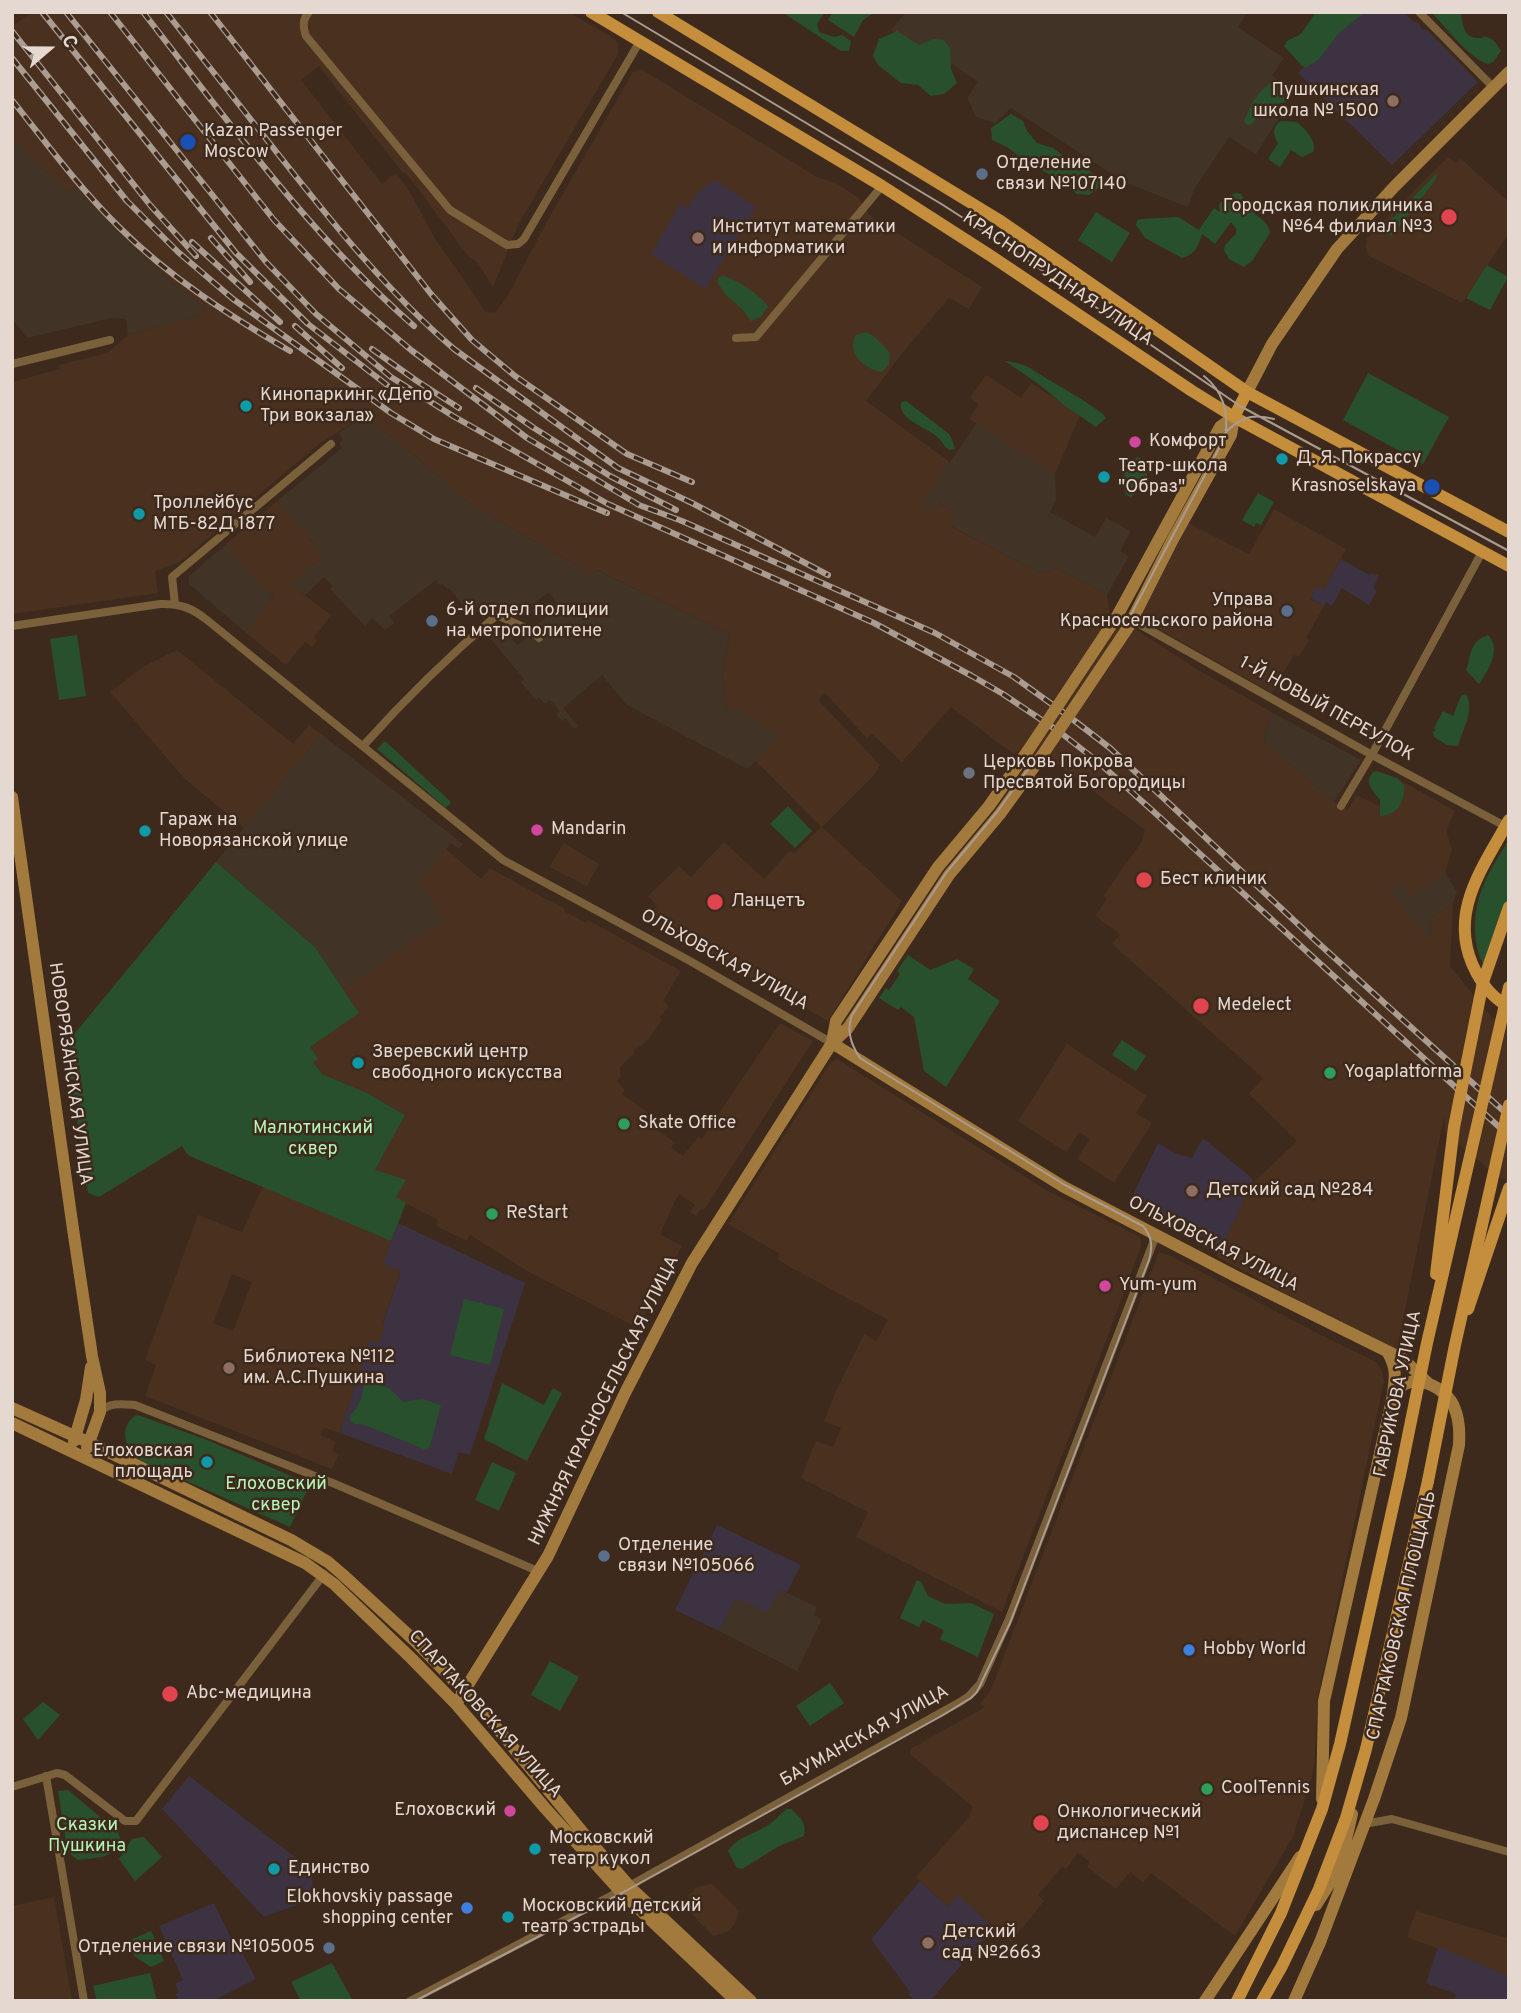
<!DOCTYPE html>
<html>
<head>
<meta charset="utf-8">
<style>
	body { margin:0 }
	#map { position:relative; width:1521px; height:2013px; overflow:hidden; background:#3d2a1c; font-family:Overpass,sans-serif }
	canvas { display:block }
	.frame { position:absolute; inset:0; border:14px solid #e5d8d0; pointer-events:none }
	.north { position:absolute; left:14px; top:14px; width:70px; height:70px; -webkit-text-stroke:5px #3d2a1c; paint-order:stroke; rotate:70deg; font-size:19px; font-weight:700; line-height:28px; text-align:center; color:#e5d8d0 }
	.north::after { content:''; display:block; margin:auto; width:24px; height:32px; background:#e5d8d0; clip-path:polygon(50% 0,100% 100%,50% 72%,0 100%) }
</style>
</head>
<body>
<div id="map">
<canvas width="1521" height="2013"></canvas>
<div class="frame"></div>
<div class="north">С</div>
</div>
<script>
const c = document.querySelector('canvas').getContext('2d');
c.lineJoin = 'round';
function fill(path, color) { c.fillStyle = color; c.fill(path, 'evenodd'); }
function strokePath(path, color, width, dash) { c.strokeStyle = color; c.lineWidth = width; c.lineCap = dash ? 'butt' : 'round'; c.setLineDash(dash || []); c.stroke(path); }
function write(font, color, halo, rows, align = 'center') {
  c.font = font + ' Overpass,sans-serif'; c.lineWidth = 5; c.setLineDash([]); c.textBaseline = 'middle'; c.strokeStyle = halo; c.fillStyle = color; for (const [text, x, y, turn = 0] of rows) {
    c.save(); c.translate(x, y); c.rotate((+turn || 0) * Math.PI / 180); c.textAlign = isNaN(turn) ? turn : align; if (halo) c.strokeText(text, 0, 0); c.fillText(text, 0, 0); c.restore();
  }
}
const built = new Path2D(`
	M31,12h537l47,27 3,5v10l-100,171 -25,62 -16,-25 -9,-6 -53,-71 -10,-13 -2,1 -84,-107 -18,14 81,104 14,-11 12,16 28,51 50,72 9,1 12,-16 42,-79 84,-146 8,-3 176,108 19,6 23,15 10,17 113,72 -13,22 -20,-11 -46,54 -37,49 84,61 -28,42 16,-1 17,9 -5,14 92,48 15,-6 50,27 3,18 90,58 73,42 -10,28 71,61 14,8 8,-15 26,12 14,-29 59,33 -9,20 6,18 -7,24 10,15 -35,23 10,29 1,-22 22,-15 -3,63 41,51 18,10v157l-63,-49 -2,-18 -47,232 -67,-32 -114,-61 37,-73 44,-42 -48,-47 14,-16 -151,-134 8,-10 -25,-18 12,-17 -4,-3 38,-53 4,-13 -87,-65 -11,1 -26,-17 -8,5 -62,-47 -49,55 -30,-28 -5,4 -42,-45 -7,7 62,65 -6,10 -52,52 80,74 -74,120 -183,-102 12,-13 -9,-10 31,-30 12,11 33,-35 40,37 26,-28 4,3 27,-27 -66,-67 25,-24 -53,-26 -5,-36 8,-40 -133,-64 -10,7 -6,-9 -85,-49 -9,-8h-9l-65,-57 -49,-38 -44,27 -140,119 -25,9 3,22 -146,21v-232l48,-13 -1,-4 48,-12 21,-18 71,-20 6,-8 -34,-25 -39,-36 -56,-57 -9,3 -45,-43 1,-2 -11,-14v-106z
	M1448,157l8,6 4,-5 49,44v31l-47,70 -93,-47 -4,-10 2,-8z
	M986,375l35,23 10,-15 49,32 -25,59 -86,-55 10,-15 -9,-6z
	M277,501l26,29 2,-3 5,6 -3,4 18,19 -11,9 -2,-2 -21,22 40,30 -17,23 3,3 -5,6 -7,-5 -19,23 -41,-33 29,-36 -14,-11 -35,-40z
	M1274,509l72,40 -22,41 -14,9 14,7 -18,32 3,2 -10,17 -5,-2 -22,38 -136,-77 50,-94 63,32z
	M177,650l116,94 16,-19 12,9 -77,94 -59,-49 -75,-87 33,-25z
	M564,843l35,21 -12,22 -38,-19z
	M446,849l35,30 9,-11 61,34 1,-1 13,8 -1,2 22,12 2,-3 93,51 -18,30 6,5 -9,11 2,3 -15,21 -6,5 -2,-1 -6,6 2,2 -15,14 1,8 -4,6 8,9 -3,4 28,20 -5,8 30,20 -4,6 12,8 15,-19 4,2 78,-116 33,18 -109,169 -3,-1 -5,7 -6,-4 5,-7 -15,-11 -4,5 -16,35 22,12 -44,82 -109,-56 -59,-37 -3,6 -31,-15 2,-6 -42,-22 -21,-28 30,-55 -38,-22 -45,-19 -9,-12 -3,-15 49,-34 -16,-24 44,-31 32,-76z
	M1067,1044l80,52 -11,17 16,10 -38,60 -37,-24 13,-20 -11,-7 -13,20 -48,-31z
	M837,1059l211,132 90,45 3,4v6l-32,87 -107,279 -146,-75 12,-25 -67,-34 15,-37 17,6 8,-19 -17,-7 12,-30 28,-57 12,7 12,-21 -98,-53 -12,-8 2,-5 -52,-30 103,-162z
	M263,1186l128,55 -7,23 17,6 -19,55 3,2 -6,17 -10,-3 -29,92 -16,-5 -4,7 16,7 -4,9 7,3 -7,15 -187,-73 11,-31 -11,-5 53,-145 44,17zM232,1274l20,8 -19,49 -20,-8z
	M1159,1252l12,4 148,78 57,28 6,9 2,10 -66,314 -3,59 -3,23 -19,59 -58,100 -84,-63 -8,9 -13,-10 -14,17 -29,-22 3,-5 -12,-9 -12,16 -4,-2 -24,28 6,6 -33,41 -53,-46 -10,11 -32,-30 53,-60 4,-10 -63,-53 2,-6 73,-41 -5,-3 10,-13 4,-9z
	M712,1884l27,27 -4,13 -8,8 -13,4 -27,-26 2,-15 8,-8z
	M54,1897l18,104h-60v-95z
	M1416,1911l93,28v37l-102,-39z`);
const industrial = new Path2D(`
	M906,12h341l-9,15 46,31 -12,17 17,14 -14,20 4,9 -23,36 -27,-17 -35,53 -6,17 -64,-25 -113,-74 -16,15 -19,-6 -9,-19 11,-16 -33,-23 -35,-14 -19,-15z
	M12,133l12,14 -2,2 45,43 9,-3 56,57 39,36 34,25 -5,8 -72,20 -2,-16 -14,-1 -85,20 -15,-20z
	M364,416l49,38 65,57h9l9,8 85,49 6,8 9,-6 134,64 -8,40 5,36 10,-2 43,28 -33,33 -120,-64 -25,-30 -39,33 15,18 -4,3 -9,-11 -3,3 -6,-7 4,-3 -10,-11 -5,4 -6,-6 -3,2 -15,-18 3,-3 -38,-46 12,-10 10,12 5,-4 3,4 -4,4 5,6 15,-10 4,5 6,-5 -7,-9 25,-19 -11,-15 -32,24 -33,-14 -15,11 -20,-25 -2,1 -5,-6 -2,2 -4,-5 -47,36 5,7 -9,7 -13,-12 -7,8 -35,-37 2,-3 -8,-9 -19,18 -15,-10 22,-22 2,2 10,-9 -17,-20 3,-3 -5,-5 -3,2 -25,-29 65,-53 -3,-5 4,-3 -5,-7z
	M977,423l78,51 1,26 -6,12 45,25 11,-19 25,13 -11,20 9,5 -22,39 -50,-27 -15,6 -93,-49 5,-13 -15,-9 -5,8 -13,-7z
	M225,545l35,40 14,11 -29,36 -56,-48v-8z
	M1273,713l88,47 -27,42 -71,-61z
	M321,734l142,110 -4,5 -8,-6 -31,38 22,40 -99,68 -28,-42 -99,-85z
	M1445,873l12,19 -4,11 -22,15 -1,23 -42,-51 12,-9 10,15z
	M779,1589l38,18 -3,8 8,4 -25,52 -78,-40 17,-33z`);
const education = new Path2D(`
	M1358,12h46l10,10 5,1 2,6 6,1 51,52 -86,83 -94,-92z
	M714,180l42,27 -51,82 -54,-35 29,-50 8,4 9,-15z
	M1341,559l29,16 2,-2 7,3 -6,12 4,3 -8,14 -27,-17 -10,18 -6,-4 -2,4 -14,-8 7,-12 7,4z
	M1203,1138l49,40 1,5 -32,64 -90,-48 27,-56 17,10 17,5z
	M398,1223l127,60 -55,172 -11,-3 -7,22 -112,-41 29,-92 10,2 6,-16 -3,-1 19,-55 -18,-7z
	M717,1525l84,40 -14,27 -8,-2 -12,22 -31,-14 -17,33 -44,-21z
	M189,1776l123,94 1,29 -49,18 -102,-108z
	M920,1881l28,26 10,-12 36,33 -64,73h-15l-7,-7 2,-2 -39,-53z
	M214,1903l22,45 -6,3 2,3 9,-4 15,29 -44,22h-33l-3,-7 3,-2 -4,-8 8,-4 -24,-54z
	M1438,1947l71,29v25h-55l2,-7 -30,-11z`);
const green = new Path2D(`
	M782,12h43l-8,12 2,8 15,5 8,-2 9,6 -2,10h-8z
	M833,12h42l-12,8 -9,17 -26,-17z
	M1316,12h49l-26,21 -20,26 -13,9 -4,-2 -18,-20 3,-5 14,-7z
	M1431,12h30c1,11 3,27 17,26 6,0 6,-3 11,0 6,2 9,8 12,13l-7,10 -5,3c-19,-4 -43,-37 -58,-52z
	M897,31l22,14 14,-6 11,1 6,8 1,21 6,14 -13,11 -13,2 -13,-11 -17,-2 -23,-18 -5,-9 6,-17z
	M1270,83c11,0 16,8 16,19l-20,5 -14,17 -5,1 -3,-4c6,-14 13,-29 26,-38z
	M1011,114l12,7 4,10 10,12 16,5 18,14 13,4 17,14 -1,7 -11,8 -12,-1 -25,-18 -24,-13 -21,-16 -15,-7 -1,-12z
	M1281,121l16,1c8,7 21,20 16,30l-11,5 -11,-7 -11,17 -12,-8 10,-16c-5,-8 -6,-17 3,-22z
	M1437,173l-1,6 -44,57 -11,-3 -3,-4 17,-13z
	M1236,193l5,1c4,5 5,11 10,16 8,9 17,10 19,23l-18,28 -8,6 -15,-8 -5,-9 1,-5 11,-11v-5l-5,-7 -16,22 -13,-10c-3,11 -8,22 -20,24l-37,-20 -9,-13 1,-5 5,-1 36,-2 21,13 15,-22 6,4 -1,-8 7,-7z
	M1096,212l34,21 -18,29 -34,-22z
	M1487,265l21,12 -18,33 -24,-12z
	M724,276c13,4 36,19 44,30l-7,11 -10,4 -9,-12 -16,-14 -9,-13 2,-5z
	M866,332l9,5 15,16 -1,11 -7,8c-18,-3 -36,-19 -26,-37z
	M1005,361c25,3 26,9 46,20 18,11 35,20 52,33l3,4 -10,9 -31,-21 -25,-21z
	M1368,373l81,44 -26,47 -80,-44z
	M906,401l42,32 3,4 4,12 -5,1 -5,-3c-9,-21 -47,-22 -44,-45z
	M1137,457l10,3c4,14 -4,28 -16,37l-5,-2c-6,-15 -2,-27 11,-38z
	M1258,493l16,9 -13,23 -5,-2 -2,4 -12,-7z
	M77,635l9,61 -27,4 -9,-61z
	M1488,635c14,14 0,36 -9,49l-13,-14c6,-14 2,-28 22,-35z
	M1466,694c9,17 -3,34 -8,52l-11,-1 -13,-8 -1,-5 3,-2 -2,-2 9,-17 10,5 8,-20z
	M385,741l66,61 -5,6 -69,-59z
	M1377,771l20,7 7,7c1,17 -6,30 -24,31v-16c-6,-9 -16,-15 -8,-27z
	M788,806l24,25 -17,17 -25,-24z
	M1509,839v56l-25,71c-12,-22 -11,-54 -2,-77 6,-17 18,-34 27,-50z
	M216,862l99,85 44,66 -49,34 8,12 -5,3 9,12 45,19 38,22 -30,55 31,10 -10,17 10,6 -15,38 -197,-83 -7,-4 -5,-8 -83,51 -11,-4 -15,-101 5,-4 -2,-7 -5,-2 -5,-35z
	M908,955l22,15 27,-11 17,10 -6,10 32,22 -54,86 -22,-16 -10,-54 -13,-10 -3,3 -19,-12 7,-10 3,2 11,-16 -3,-3z
	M1122,1040l24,16 -10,15 -24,-16z
	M464,1299l40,10 -14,56 -40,-10z
	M366,1379l24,10 13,13 19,-3 19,6 -11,41 -4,4 -61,-25 -11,-1 -4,-4 -1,-3c11,-13 15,-20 14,-37z
	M502,1383l42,22 9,-17 9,5 -35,68 -43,-22z
	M136,1415l5,1 66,24 103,44 -20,43 -153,-68c-13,-12 -18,-33 -1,-44z
	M492,1462l24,11 -17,38 -24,-11z
	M917,1580l4,2 7,14 17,8 26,-1 23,11 -16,43 -38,-18 4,-9 -21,-10 -4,7 -19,-9z
	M550,1661l29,16 -19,34 -29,-16z
	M830,1683l14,20 -34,23 -14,-20z
	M43,1702l17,13 -22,25 -15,-21z
	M68,1790l50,42 3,9c-8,19 -25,16 -43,19l-7,-5 -4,-7 -9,-57z
	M786,1809h5c9,8 16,14 13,27l-25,10 -37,23 -5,-1 -9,-17c8,-13 23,-16 35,-23 9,-4 16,-12 23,-19z
	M144,1837l18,20 -27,24 -16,-22 13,-20z
	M151,1931l13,30 -13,6 -17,-11 -6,-15z
	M332,1963l21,38h-52l-10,-19z
	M150,1973l7,28h-60l-4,-15z`);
const street = new Path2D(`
	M309,12c-7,8 -6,15 -3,24l144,174 57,35 11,-1 6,-5 116,-198
	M1419,12l74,75
	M736,338l20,-1 126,-151
	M12,364l98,-24
	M175,604l-3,-27 159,-133
	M1132,620l240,135 133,71
	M12,626l148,-22c19,-1 32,4 47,16l296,240 187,101 142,82
	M363,746c42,-47 86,-90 134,-131l37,17 5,6
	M1341,806l34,-57 107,-197
	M100,1412c9,-10 23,-8 35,-7l200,79 205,88
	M46,1776l38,225
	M12,1787l45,-14 8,2 60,46h11l188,-247
	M1364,1824l28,-5 117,33
	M410,2001l210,-110 340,-189 9,-6 11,-12 29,-65 147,-384`);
const secondary = new Path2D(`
	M1247,392l25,-48 65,-95 58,-63 114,-114
	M1116,618l104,-191 14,-10
	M1129,626l44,-87 58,-104 3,-18
	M12,797l61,432 19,127 8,37v19l-13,36
	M832,1042l4,-21 102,-154 51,-61 38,-54
	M832,1043l232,144 173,90 166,82 26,25
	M12,1408l78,35 201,97 37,22 14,12 73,67 64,65 115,140 37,42 120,113
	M12,1423l293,140 29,21 78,75 44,45 89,104 75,83 116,110
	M74,1441l12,-41 5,-33
	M456,1704l92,-148 77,-163 67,-130 140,-220 16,-15 101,-153 51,-61 39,-54
	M1322,1799l2,-98 68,-301c3,-20 6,-31 -5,-49
	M1337,1878l15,-64
	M1316,1905l22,-35
	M1319,1945l55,-146 27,-81 58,-273c1,-15 0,-31 -8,-44 -15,-21 -49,-30 -59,-1
	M1205,2001l95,-144
	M1294,2001l27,-61`);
const primary = new Path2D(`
	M591,12l291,174 109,70 201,135 42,26 275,149
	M658,12l341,208 248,172 262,140
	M1234,417l13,-25
	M1509,820c-27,49 -63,95 -33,152 8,15 17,26 33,35
	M1468,1309l41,-121
	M1237,2001l44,-88 41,-104 18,-65 60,-269
	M1262,2001l20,-35 37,-77 27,-71 20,-69 62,-268`);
const tram = new Path2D(`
	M621,12l322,193 62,40 235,161 269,145
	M1222,436c16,-17 28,-24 52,-17
	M415,2001l207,-108 321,-178 28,-17 6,-6 33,-69 139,-363c4,-14 3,-23 -6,-34l-78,-41 -205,-127c-9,-13 -14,-27 -8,-43l94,-142 51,-61 39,-54 90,-134 99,-187c4,-24 -1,-45 -21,-61`);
const rail = new Path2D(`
	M42,12l194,241 72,71 79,61
	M66,12l200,250 50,52 75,63 62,39 155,88 266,119 98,53 31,18 58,39 36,28 57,51 355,324
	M110,12l164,208 65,69 72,61 116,88 112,67 43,16 253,112 79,44 57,41 39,30 206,193 193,175
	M143,12c85,109 167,223 271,314
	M166,12c39,49 77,98 116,147 53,67 107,134 172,190l164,119 74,35 136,72
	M210,12l221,282 41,46 43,36 112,78 65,28
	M12,31l138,174 46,51
	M12,58l115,143 51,51 55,47 158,114 43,26 173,74
	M12,100c35,44 68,89 108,128 49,49 110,88 170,123
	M211,238l39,44
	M192,242l88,80
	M295,326l47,42
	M372,349l45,32 42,27
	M476,388l58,40 76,48 66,34`);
const secondaryBridge = new Path2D(`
	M1027,752l89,-134
	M1039,760l90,-134`);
const primaryBridge = new Path2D(`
	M1436,1274l18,-147 29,-145 26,-75
	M1400,1475l27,-132 82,-356
	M1428,1481l27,-136 54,-240`);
const markers = [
	[1393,101,7,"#8d6e63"],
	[188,142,9,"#1a4fb4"],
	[982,174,7,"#5c6f8a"],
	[1449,217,9,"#e0444e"],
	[698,238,7,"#8d6e63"],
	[246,406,7,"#0f9aa8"],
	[1135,442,7,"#d1479c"],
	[1282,459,7,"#0f9aa8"],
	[1104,477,7,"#0f9aa8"],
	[1432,487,9,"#1a4fb4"],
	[139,514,7,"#0f9aa8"],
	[1287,611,7,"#5c6f8a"],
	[432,621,7,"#5c6f8a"],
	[969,773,7,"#6b7280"],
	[537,830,7,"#d1479c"],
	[145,831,7,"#0f9aa8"],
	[1144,880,9,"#e0444e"],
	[715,902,9,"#e0444e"],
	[1201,1006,9,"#e0444e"],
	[358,1063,7,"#0f9aa8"],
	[1330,1073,7,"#2e9e5b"],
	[624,1124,7,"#2e9e5b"],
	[1192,1191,7,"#8d6e63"],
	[492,1214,7,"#2e9e5b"],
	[1105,1286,7,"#d1479c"],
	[229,1368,7,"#8d6e63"],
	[207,1462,7,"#0f9aa8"],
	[604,1556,7,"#5c6f8a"],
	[1189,1650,7,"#3f7fe0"],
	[170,1694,9,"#e0444e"],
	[1207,1789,7,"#2e9e5b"],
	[510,1811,7,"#d1479c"],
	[1041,1823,9,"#e0444e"],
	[535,1849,7,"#0f9aa8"],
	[274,1869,7,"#0f9aa8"],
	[467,1908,7,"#3f7fe0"],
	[508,1917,7,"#0f9aa8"],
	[928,1943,7,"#8d6e63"],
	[329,1948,7,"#5c6f8a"]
];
const poiNames = [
	["Пушкинская",1379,91,"right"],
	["школа № 1500",1379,112,"right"],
	["Kazan Passenger",204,132],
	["Moscow",204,153],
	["Отделение",996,164],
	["связи №107140",996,185],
	["Городская поликлиника",1433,207,"right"],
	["№64 филиал №3",1433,228,"right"],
	["Институт математики",712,228],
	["и информатики",712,249],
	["Кинопаркинг «Депо",260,396],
	["Три вокзала»",260,417],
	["Комфорт",1149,442],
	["Д. Я. Покрассу",1296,459],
	["Театр-школа",1118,467],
	["\"Образ\"",1118,488],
	["Krasnoselskaya",1416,487,"right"],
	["Троллейбус",153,504],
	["МТБ-82Д 1877",153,525],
	["Управа",1273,601,"right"],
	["Красносельского района",1273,622,"right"],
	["6-й отдел полиции",446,611],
	["на метрополитене",446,632],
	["Церковь Покрова",983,763],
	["Пресвятой Богородицы",983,784],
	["Гараж на",159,821],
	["Новорязанской улице",159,842],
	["Mandarin",551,830],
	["Бест клиник",1160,880],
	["Ланцетъ",731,902],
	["Medelect",1217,1006],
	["Зверевский центр",372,1053],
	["свободного искусства",372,1074],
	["Yogaplatforma",1344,1073],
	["Skate Office",638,1124],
	["Детский сад №284",1206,1191],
	["ReStart",506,1214],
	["Yum-yum",1119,1286],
	["Библиотека №112",243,1358],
	["им. А.С.Пушкина",243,1379],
	["Елоховская",193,1452,"right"],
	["площадь",193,1473,"right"],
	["Отделение",618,1546],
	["связи №105066",618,1567],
	["Hobby World",1203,1650],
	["Abc-медицина",186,1694],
	["CoolTennis",1221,1789],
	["Елоховский",496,1811,"right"],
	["Онкологический",1057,1813],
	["диспансер №1",1057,1834],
	["Московский",549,1839],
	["театр кукол",549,1860],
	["Единство",288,1869],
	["Elokhovskiy passage",453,1898,"right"],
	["shopping center",453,1919,"right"],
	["Московский детский",522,1907],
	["театр эстрады",522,1928],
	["Детский",942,1933],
	["сад №2663",942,1954],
	["Отделение связи №105005",315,1948,"right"]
];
const streetNames = [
	["КРАСНОПРУДНАЯ УЛИЦА",1057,280,34],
	["1-Й НОВЫЙ ПЕРЕУЛОК",1326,710,29],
	["ОЛЬХОВСКАЯ УЛИЦА",724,961,29],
	["НОВОРЯЗАНСКАЯ УЛИЦА",69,1074,82],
	["ОЛЬХОВСКАЯ УЛИЦА",1213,1245,27],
	["ГАВРИКОВА УЛИЦА",1399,1394,-78],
	["НИЖНЯЯ КРАСНОСЕЛЬСКАЯ УЛИЦА",605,1401,-64],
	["СПАРТАКОВСКАЯ ПЛОЩАДЬ",1403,1616,-77],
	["СПАРТАКОВСКАЯ УЛИЦА",484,1715,48],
	["БАУМАНСКАЯ УЛИЦА",865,1737,-29]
];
const parkNames = [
	["Малютинский",313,1129],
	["сквер",313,1150],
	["Елоховский",276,1485],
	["сквер",276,1506],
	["Сказки",87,1826],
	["Пушкина",87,1847]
];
fill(built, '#4a311f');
fill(industrial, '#413426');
fill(education, '#3c3242');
fill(green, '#29502d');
strokePath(street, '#7a603b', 8);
strokePath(secondary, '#a37a3d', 12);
strokePath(primary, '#c48e3c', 12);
strokePath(tram, '#ab9c92', 2);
strokePath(rail, '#ab9c92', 6);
strokePath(rail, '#3d2a1c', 3.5, [10]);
strokePath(secondaryBridge, '#a37a3d', 12);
strokePath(primaryBridge, '#c48e3c', 12);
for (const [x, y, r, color] of markers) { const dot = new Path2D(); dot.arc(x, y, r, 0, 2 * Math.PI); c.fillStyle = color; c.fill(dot); strokePath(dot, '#3d2a1c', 2.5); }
write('18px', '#e5d8d0', '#3d2a1c', poiNames, 'left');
write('18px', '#e5d8d0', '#3d2a1c', streetNames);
write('18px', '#b3f6b7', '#3d2a1c', parkNames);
</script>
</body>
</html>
